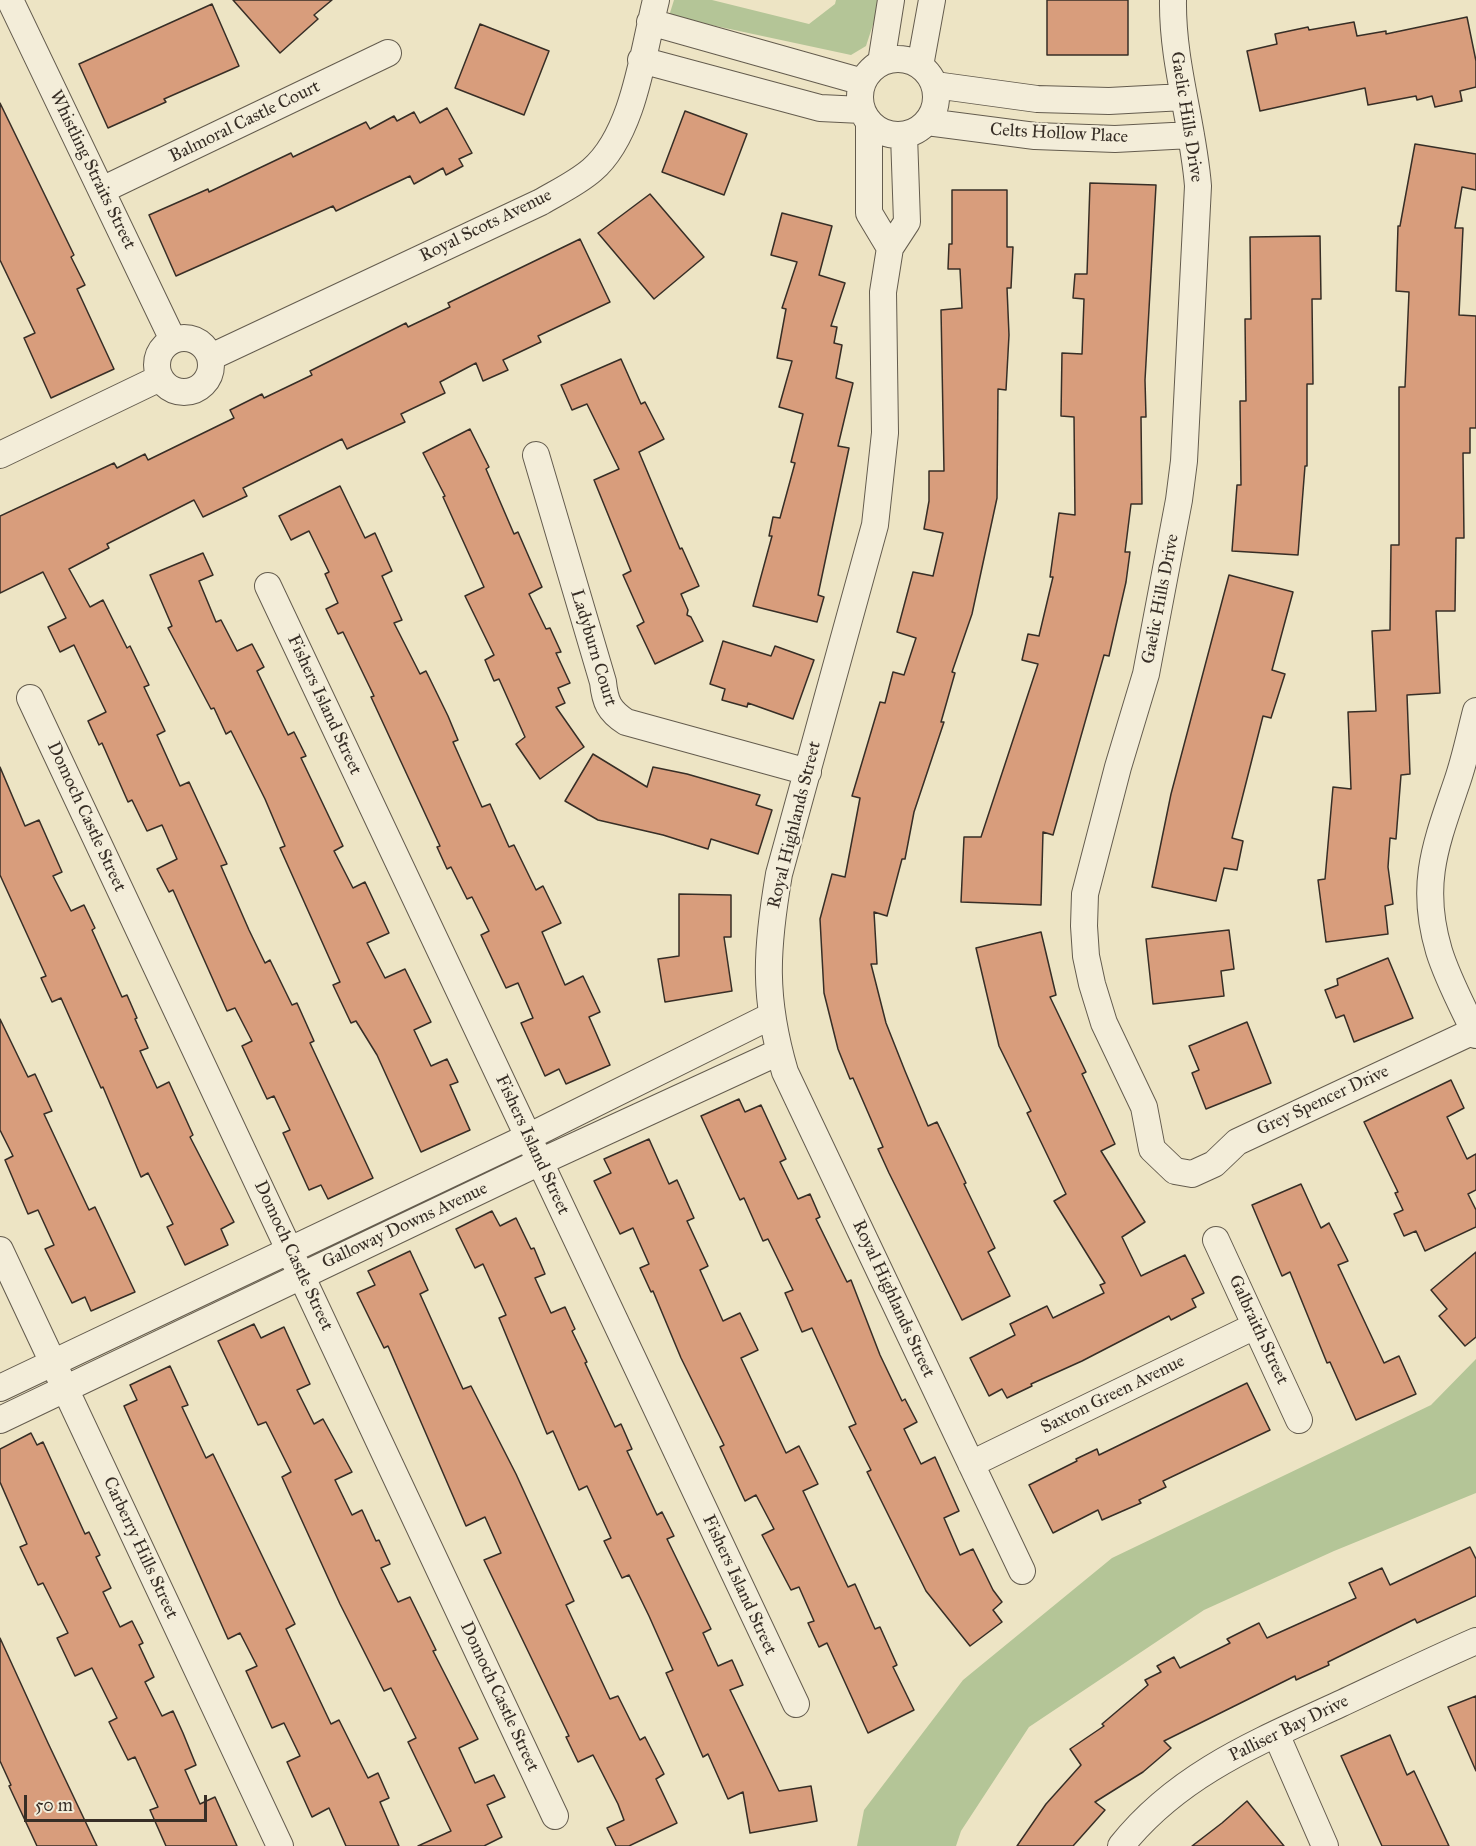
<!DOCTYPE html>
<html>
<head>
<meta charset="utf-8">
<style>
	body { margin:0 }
	#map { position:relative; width:1476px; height:1846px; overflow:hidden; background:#ede4c4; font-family:"IM FELL Great Primer",serif }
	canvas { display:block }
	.scale { position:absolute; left:24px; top:1795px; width:183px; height:27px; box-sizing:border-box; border:3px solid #372e26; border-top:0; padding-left:8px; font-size:18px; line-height:21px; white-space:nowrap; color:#372e26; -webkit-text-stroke:4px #f3edd9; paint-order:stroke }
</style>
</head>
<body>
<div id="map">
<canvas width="1476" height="1846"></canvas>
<div class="scale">50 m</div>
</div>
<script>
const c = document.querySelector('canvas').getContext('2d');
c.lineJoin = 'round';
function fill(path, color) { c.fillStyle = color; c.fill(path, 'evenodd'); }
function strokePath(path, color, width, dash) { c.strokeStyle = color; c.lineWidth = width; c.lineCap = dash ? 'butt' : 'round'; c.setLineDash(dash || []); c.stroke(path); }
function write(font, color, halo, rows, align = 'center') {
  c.font = font + ' "IM FELL Great Primer",serif'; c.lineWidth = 4.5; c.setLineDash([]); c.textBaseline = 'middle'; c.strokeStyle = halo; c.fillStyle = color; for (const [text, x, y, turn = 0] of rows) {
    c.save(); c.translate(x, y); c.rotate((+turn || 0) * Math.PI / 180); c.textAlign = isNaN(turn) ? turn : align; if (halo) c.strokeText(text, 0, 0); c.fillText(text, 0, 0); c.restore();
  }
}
const green = new Path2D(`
	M674,0h38l97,24 26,-20 1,-4h45l-15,46 -15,9 -182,-39z
	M1476,1359v134l-142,58 -130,59 -175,117 -68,104 -5,15h-99l7,-36 99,-130 149,-122 319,-153z`);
const building = new Path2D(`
	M233,0h99l-18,15 4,4 -38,34z
	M1047,0h81v55h-81z
	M212,4l27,62 -75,33 2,3 -58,26 -29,-64z
	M1467,17l9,44v26l-16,4 2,10 -27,6 -3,-11 -15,4 -1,-4 -48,9 -3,-17 -105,23 -13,-60 30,-7 -2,-10 33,-7 1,3 45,-8 3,14 29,-5v3z
	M480,24l69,27 -25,64 -69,-27z
	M0,103l74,152 -3,2 14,28 -8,4 37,80 -63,29 -27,-60 11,-5 -35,-73z
	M447,108l25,45 -13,6 4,7 -17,9 -3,-7 -29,16 -4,-8 -74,35 -3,-5 -157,70 -27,-61 59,-26 1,3 82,-39 2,4 73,-35 4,7 24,-13 3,5 17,-9 6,11z
	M685,111l62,23 -23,61 -62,-23z
	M1415,144l61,10v36l-14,-3 -7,41h8l-4,87 17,1v112h-6v25h-7l1,85h-8l-1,73h-19l4,82 -33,2 3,79 -9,1 -5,64 -6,-1 -2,29 5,37 -8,2 3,28 -62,8 -8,-62 7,-1 8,-92 18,2 -3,-77 28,-1 -4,-80 18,-1 1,-85h8v-158h6l4,-95 -13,-1 2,-65h2z
	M1090,183l66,2 -11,195 1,37h-5l1,87h-11l-6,48h5l-4,30 -17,74 -5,-1 -51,180 -10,-3 -2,73 -80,-3 3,-65h17l57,-173 -16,-4 6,-26 11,2 14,-59h-3l9,-64 16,2 -1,-98 -13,-1 1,-63 20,1 2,-55 -11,-1 2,-24h12z
	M952,190h55v57h6l-2,41h-4l2,47 -3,55 -8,-1 -1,109 -25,116 -20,58 3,1 -14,49h3l-30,90 -9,47h-3l-15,57 -13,-4 3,52h-6l15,59 19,48 23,55 9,-4 21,44 8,17 -2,1 31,64 -7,4 22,44 -48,24 -73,-147 -11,-24 5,-2 -30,-69 -3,1 -12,-30 -14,-56 -4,-74 12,-45 13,3 15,-79 -8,-2 28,-94 5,1 8,-31 11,3 12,-37 -19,-6 16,-60 20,4 10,-43 -19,-4 5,-28v-30h15l-3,-161 21,-2 -2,-39h-12l1,-25h3z
	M650,194l54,63 -50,42 -56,-66z
	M782,213l50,13 -13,49 26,8 -14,43 6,1 -3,16 8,2 -6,33 17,5 -15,63 11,2 -31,147 6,2 -7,25 -64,-16 19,-70h-3l4,-19 7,1 15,-55 -4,-1 12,-48 -24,-7 13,-46 -15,-3 9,-49 -4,-1 15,-46 -26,-7z
	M1320,236l1,63h-9l1,85h-6v82h-2l-7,89 -66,-4 5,-66h4l-1,-84h6l-1,-82h6l-1,-82z
	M580,239l30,63 -72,34 3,6 -38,18 5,10 -25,11 -7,-18 -36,19 5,11 -44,21 4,8 -58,27 -5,-10 -99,49 4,8 -44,21 -9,-17 -87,44 2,4 -40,21 21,38 13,-7 24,48 3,-2 19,39 -5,2 21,44 -8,4 23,51 9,-4 38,82 -6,2 28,64 16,33 5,-3 22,45 5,-2 17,38 -4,2 63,135 -45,21 -7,-14 -12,5 -26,-57 7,-3 -16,-34 -7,3 -25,-53 10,-5 -17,-33 -8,3 -54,-121 -4,2 -12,-23 20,-10 -15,-34 -15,6 -15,-31 -4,2 -26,-59 -3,2 -11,-24 18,-9 -32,-67 -14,7 -12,-25 18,-9 -23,-46 -43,21v-77l114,-53 3,5 28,-14 3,6 86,-42 -4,-8 32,-16 2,4 48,-23 -2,-4 96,-48 2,4 42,-20 -2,-4z
	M621,359l20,45 4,-2 19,37 -25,13 41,97 2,-1 17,38 -18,8 7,16 -1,5 4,2 12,24 -48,23 -18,-38 7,-4 -21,-47 8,-4 -37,-91 25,-11 -32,-65 -15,6 -11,-25z
	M470,429l19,38 -3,2 28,65 4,-2 24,55 -13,7 17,35 4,-1 11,24 -5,1 14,30 -12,5 7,15 -9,4 28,40 -44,32 -24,-35 9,-7 -26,-58 -5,2 -9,-21 9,-5 -29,-59 19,-9 -41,-90 2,-1 -22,-43z
	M340,486l25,52 10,-5 17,38 -10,5 20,44 -8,3 26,51 6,-3 22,45 10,24 -5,2 29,65 8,-3 19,43 5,-2 22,45 7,-4 18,37 -19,9 23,53 18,-9 17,36 -11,5 21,48 -44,19 -7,-15 -14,7 -24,-53 12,-5 -15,-35 -12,5 -25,-53 8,-4 -17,-34 -5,2 -16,-32 -4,2 -10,-22 3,-1 -69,-149 3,-1 -31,-64 -5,2 -12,-25 12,-6 -13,-29 4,-2 -20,-41 -18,9 -12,-24z
	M203,553l10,22 -14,6 17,41 5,-2 16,31 15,-7 12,23 -7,4 31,64 6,-3 12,24 -5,2 42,88 -9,5 19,37 12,-6 24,51 -22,10 18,35 20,-9 26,53 -17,8 17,36 16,-7 11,23 -8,3 20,45 -49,22 -44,-97 -21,-34 -5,2 -18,-38 7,-3 -60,-134 5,-2 -20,-47 -34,-68 -5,3 -12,-26 -3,1 -43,-81 4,-2 -22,-51z
	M1229,575l64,17 -21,78 13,4 -14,44 -8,-2 -31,122 11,3 -6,29 -13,-2 -8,33 -64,-14 19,-93z
	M723,641l48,15 4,-10 39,14 -21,59 -45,-16 -1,4 -25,-7 3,-11 -15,-5z
	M593,754l54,33 6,-20 34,7 73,21 -4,10 16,5 -14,44 -47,-15 -3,10 -45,-14 -65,-15 -33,-19z
	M0,767l25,59 14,-6 23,52 -9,4 18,35 13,-6 11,23 -3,2 30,67 5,-2 10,23 -2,1 13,29 -8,3 17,37 12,-6 24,53 -3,2 44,85 -13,7 7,16 -43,20 -18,-38 6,-3 -25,-51 -7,4 -38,-90 -2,1 -40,-90 -9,4 -11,-24 5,-2 -46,-101z
	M679,894l52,1v42h-7l8,54 -67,11 -7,-43 21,-3z
	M1229,930l5,39 -13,2 3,25 -71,8 -7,-65z
	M1041,932l15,63 -6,2 36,75 -4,2 33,70 -14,7 44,71 -23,15 19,39 44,-21 19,38 -12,6 4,8 -25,13 -2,-4 -87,45 -51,23 1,2 -25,12 -5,-9 -13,7 -19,-38 45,-23 -5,-11 37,-18 6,12 51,-25 -4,-8 5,-2 -51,-82 12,-7 -39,-81 4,-2 -32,-65 -23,-98z
	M1388,958l25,60 -59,24 -10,-27 -8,3 -11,-28 13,-5 -1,-6z
	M0,1019l28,58 7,-3 17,37 -8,3 45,96 6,-3 40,85 -44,19 -6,-14 -13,6 -27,-54 9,-4 -16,-35 -10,4 -23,-54 8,-4 -13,-26z
	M1247,1022l24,61 -65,26 -14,-36 7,-3 -10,-24z
	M1451,1080l13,28 -17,9 20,42 9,-5v36l-8,4 8,16v17l-51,24 -9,-20 -12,5 -10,-22 9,-4 -8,-17 3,-1 -34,-70z
	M739,1099l6,13 16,-7 25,54 -6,3 18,37 12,-5 10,23 -4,2 31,63 4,-2 29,75 22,46 3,-2 12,23 -13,7 17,35 14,-7 24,54 -15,7 16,37 13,-6 20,41 9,12 -9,8 9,12 -32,24 -44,-55 -59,-119 4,-2 -22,-43 7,-3 -44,-96 -10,4 -17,-39 8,-3 -25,-51 -5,2 -19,-43 -4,2 -39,-84z
	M649,1139l20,45 8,-4 17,38 -7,3 21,45 -8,4 23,51 17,-8 18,37 -17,8 45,95 13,-7 19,38 -15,7 45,96 7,-3 20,45 5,-2 17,38 -4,2 21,43 -46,23 -41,-90 -8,4 -11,-24 6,-2 -15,-34 -8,3 -29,-55 12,-6 -18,-34 -11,6 -25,-54 4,-2 -43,-87 -28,-67 -2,1 -11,-24 9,-4 -16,-36 -13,6 -26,-53 17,-8 -7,-14z
	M1301,1184l20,44 8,-5 19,38 -10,4 46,98 15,-7 17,38 -60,26 -26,-58 -3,1 -37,-91 -8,4 -30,-71z
	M492,1211l8,15 16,-8 15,31 3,-1 11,26 -10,4 16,35 14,-6 10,22 -3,2 15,31 -2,1 30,64 6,-3 11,25 -5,2 30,64 5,-3 12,24 -7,3 44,90 -8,4 15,33 14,-6 11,25 -13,5 49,101 32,-5 6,35 -67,12 -7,-41 -15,7 -20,-45 -5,3 -37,-84 7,-3 -24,-54 -20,-41 -7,3 -18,-37 7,-3 -24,-52 -8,4 -26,-59 -6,3 -48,-116 7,-3 -23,-51 -8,4 -19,-39z
	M410,1251l18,39 -8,4 23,51 20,44 8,-3 45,88 58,127 -8,4 44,94 8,-3 22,44 5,-3 19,37 -8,5 21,44 -48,23h-13l-9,-18 17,-8 -6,-16 -25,-49 -15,7 -12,-25 3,-1 -85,-176 17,-7 -16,-36 -19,9 -78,-180 -4,2 -27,-55 18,-8 -7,-14z
	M1476,1252v85l-11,9 -26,-30 8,-7 -16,-19z
	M254,1324l7,14 23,-11 26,57 -13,6 17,34 9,-5 29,53 -17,8 17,35 10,-5 14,31 3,-1 11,24 -9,4 17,34 12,-5 26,53 -3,1 45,88 -19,9 16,35 19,-8 11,22 -18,8 15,32 -18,9h-66l33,-15 -43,-89 8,-4 -25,-50 -7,3 -44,-87 -58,-127 9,-5 -25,-50 -8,3 -40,-84z
	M170,1366l18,39 -6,2 24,51 7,-4 82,170 -9,5 45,95 8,-4 29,58 10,-5 11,25 -9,4 19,44h-53l-17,-38 -17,9 -25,-55 13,-6 -16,-33 -12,5 -26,-57 11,-5 -17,-33 -12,6 -104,-233 13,-6 -7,-15z
	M1247,1383l23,47 -107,51 3,6 -27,13 2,3 -39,17 -4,-10 -45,23 -24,-48 48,-24 -1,-2 21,-10 2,6z
	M31,1433l6,12 6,-3 42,92 4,-2 11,23 -4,2 15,31 -8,4 17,35 12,-6 11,22 -4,2 15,32 -9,5 17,34 11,-5 10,22 13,32 -11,5 15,34 15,-7 22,49h-71l-16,-36 8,-3 -23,-50 -7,3 -19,-38 8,-4 -25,-50 -17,8 -18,-38 11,-5 -25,-50 -5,2 -18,-38 7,-3 -27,-62v-33z
	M1470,1547l6,12v37l-59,27 -2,-4 -87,43 1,3 -33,15 -1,-4 -131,65 7,7 -28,24 -48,30 10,8 -32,36h-56l29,-42 35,-39 -11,-16 34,-23 -2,-2 46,-39 -3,-5 16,-8 -4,-6 17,-9 6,11 50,-25 -3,-4 32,-16 8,15 89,-40 -7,-15 33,-15 8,17z
	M0,1638l48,105 49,103h-60l-28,-60 2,-1 -11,-24z
	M1476,1696v75l-28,-64z
	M1390,1735l17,40 7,-4 35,75h-67l-41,-90z
	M1247,1801l37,45h-92l30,-23z`);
const minor = new Path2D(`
	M10,0l163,340
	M1173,0c-1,63 20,123 25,186l-14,275 -5,39 -33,174 -28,93 -33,127 -1,32 2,30 6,28 12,39 40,84 8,42 23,22 17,3 22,-10 23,-22 239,-112
	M650,22l213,60
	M860 97a38 38 0 1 1 76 0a38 38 0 1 1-76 0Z
	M641,60l179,48 42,2
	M881,63l10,-63
	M920,66l12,-66
	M935,85l102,14 72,2 75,-4
	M869,122v91l21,35 17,-26 -3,-87
	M927,122l108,14 80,3 76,-4
	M102,190l286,-137
	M890,248l-7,44 2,141 -10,92 -96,349c-13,76 -16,123 6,198l237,499
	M157 365a27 27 0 1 1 54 0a27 27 0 1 1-54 0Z
	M211,357l330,-155c17,-10 36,-19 51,-32 42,-36 51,-118 64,-170
	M0,455l160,-77
	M536,455l67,227c2,20 6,29 23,40l182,50
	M268,586l528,1118
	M30,698l525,1118
	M1476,711c-6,23 -11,48 -19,71 -21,62 -38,102 -18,169 9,29 24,56 37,84
	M1216,1240l83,180
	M0,1250l280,596
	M0,1388l528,-251 243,-121
	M0,1420l540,-258 239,-110
	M971,1464l284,-138
	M1276,1734l49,112
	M1121,1846c57,-72 137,-104 219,-142 45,-21 90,-43 136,-63`);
const streetNames = [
	["Gaelic Hills Drive",1186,117,81],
	["Balmoral Castle Court",245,122,-26],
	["Celts Hollow Place",1059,134,3],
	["Whistling Straits Street",92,170,64],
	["Royal Scots Avenue",486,226,-26],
	["Gaelic Hills Drive",1161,599,-79],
	["Ladyburn Court",593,648,73],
	["Fishers Island Street",324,705,65],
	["Domoch Castle Street",86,817,65],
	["Royal Highlands Street",795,825,-76],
	["Grey Spencer Drive",1323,1101,-25],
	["Fishers Island Street",532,1145,65],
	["Galloway Downs Avenue",405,1226,-25],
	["Domoch Castle Street",293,1256,65],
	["Royal Highlands Street",893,1299,65],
	["Galbraith Street",1258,1330,65],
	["Saxton Green Avenue",1113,1395,-26],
	["Carberry Hills Street",140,1548,65],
	["Fishers Island Street",739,1585,65],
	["Domoch Castle Street",499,1697,65],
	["Palliser Bay Drive",1289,1729,-26]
];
fill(green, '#b4c597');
fill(building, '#d89d7c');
strokePath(building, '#372e26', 1.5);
strokePath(minor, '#645c4e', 28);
strokePath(minor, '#f3edd9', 26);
write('18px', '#372e26', '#f3edd9', streetNames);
</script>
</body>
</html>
